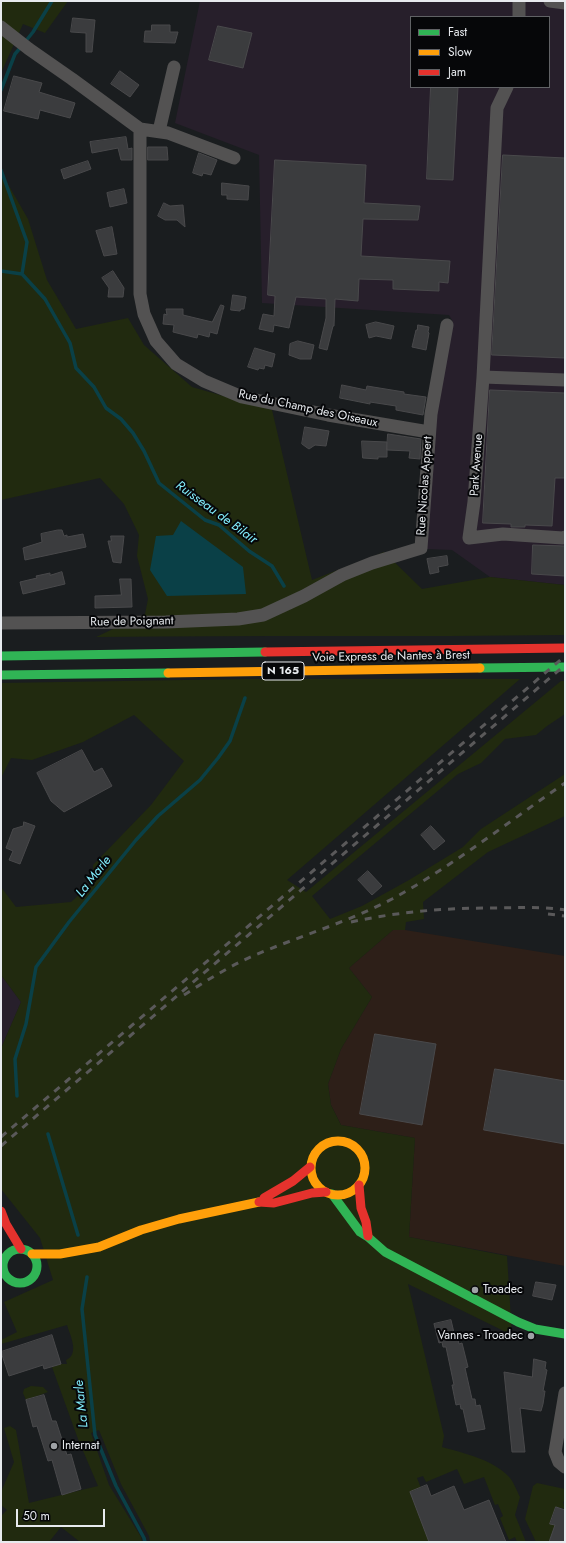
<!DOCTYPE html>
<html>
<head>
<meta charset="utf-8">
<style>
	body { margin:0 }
	#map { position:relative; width:566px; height:1543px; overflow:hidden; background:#1a1d1f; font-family:Jost,sans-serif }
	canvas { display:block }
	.frame { position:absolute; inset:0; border:2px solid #e7eaee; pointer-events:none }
	.legend { position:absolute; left:410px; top:16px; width:140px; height:72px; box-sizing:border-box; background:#060709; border:1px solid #606265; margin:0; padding:5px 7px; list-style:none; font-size:12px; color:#e7eaee }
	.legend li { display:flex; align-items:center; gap:8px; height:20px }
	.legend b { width:20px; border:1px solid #606265 }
	.scale { position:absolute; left:16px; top:1509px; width:89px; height:18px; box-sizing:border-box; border:2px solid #e7eaee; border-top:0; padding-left:5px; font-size:12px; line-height:14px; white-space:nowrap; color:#e7eaee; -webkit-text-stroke:3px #060709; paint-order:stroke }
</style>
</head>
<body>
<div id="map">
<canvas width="566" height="1543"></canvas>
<div class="frame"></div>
<ul class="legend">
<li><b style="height:5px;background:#30b455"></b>Fast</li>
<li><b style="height:5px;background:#ff9f0a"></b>Slow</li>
<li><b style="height:5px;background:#e5322d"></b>Jam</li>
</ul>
<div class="scale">50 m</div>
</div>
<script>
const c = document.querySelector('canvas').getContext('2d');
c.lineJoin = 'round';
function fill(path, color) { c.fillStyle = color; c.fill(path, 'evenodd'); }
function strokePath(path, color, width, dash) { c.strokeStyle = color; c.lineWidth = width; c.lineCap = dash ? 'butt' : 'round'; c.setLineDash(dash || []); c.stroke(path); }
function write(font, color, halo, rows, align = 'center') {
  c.font = font + ' Jost,sans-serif'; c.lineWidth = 4; c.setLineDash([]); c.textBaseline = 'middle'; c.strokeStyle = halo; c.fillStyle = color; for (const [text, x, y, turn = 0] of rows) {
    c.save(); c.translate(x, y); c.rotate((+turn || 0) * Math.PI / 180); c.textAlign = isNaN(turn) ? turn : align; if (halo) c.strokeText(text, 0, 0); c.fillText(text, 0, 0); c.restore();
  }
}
const commercial = new Path2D(`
	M393,930h12l160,26v310l-156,-29 6,-99 -74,-13 -10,-20 -3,-21 13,-35 31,-52 -23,-29z`);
const industrial = new Path2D(`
	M200,1h365v584l-75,-8 -38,-27 -26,-1 8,-127 19,-100 -4,-7 -187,-12 -3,-148 -84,-32zM411,17h138v70h-138z
	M1,975l20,27 -19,44 -1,16z`);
const green = new Path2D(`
	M1,1h67l-23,32 -22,-9 -22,49z
	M1,172l27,47 19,61 29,49 52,-11 16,27 48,42 80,23 40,170 72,-28 38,37 68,-12 75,8v50c-156,2 -313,0 -469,2l49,-23 3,-15 -11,-43 2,-21 -15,-31 -24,-26 -99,22z
	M244,679h276l-233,201 19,12 255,-211h4v33l-18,12 -11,9 -31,4 -24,24 -23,11 -146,122 18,23 32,-13 47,-26 54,-33 18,-18 84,-55v42l-77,36 -65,50 1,17 -18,3 -1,8h-12l-44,38 23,29 -31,52 -13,35 3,21 10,20 74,13 -6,99 98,19 5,79 -104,-51 36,152 -2,11c21,6 53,13 68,31 4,5 7,13 10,19l-5,18 11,27h-9l-2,-5 -6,3 -9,-22 3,-2 -5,-12 -3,1 -11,-28 -20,7 -7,-15 -31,13 -3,-6 -6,2 4,10 -11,4 19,50h-279l-1,-6 -28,-52 -22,-54 -8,3 18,52 32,52 1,5h-62l-19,-15 -12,15h-48v-26l6,-6 -6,-5v-13l13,-30 -10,-34 6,-2 6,4 13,73 69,-17 -20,-47 -26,-72 9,-3h6l-1,-4c14,-6 4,-25 1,-35l-66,19v-4l16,-8 -13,-30 49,-22 -13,-42 -39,-49v-127l1,-16 19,-44 -20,-27v-88l15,20 55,-5 23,-21 -1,-16 58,-60 33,-44 -50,-46 -51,27 -51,18 -21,-2 -10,20v-95z
	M31,1386l12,1 5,5 -22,8 -3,-7 1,-4z
	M537,1483l28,6v12l-2,1 2,7 -9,-2 -6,16 5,2 -6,17h-13l-11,-23 8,-33z`);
const water = new Path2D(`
	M181,521l62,46 3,27 -79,2 -17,-26 6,-34 17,-1z`);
const stream = new Path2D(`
	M25,42l8,-10 19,-31
	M1,90l14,-36 6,-7
	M1,170l26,72 -5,32
	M1,271l21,3 23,25 25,44 6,25 18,19 12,21 15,11 12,14 11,18 15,32 46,37 14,5 30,26 23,15 12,20
	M17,1096l-2,-37 11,-35 10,-57 33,-45 67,-82 22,-24 42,-36 18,-22 12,-17 15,-43
	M48,1134l30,101
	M87,1277l-5,32 13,126 21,51 28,52 1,4`);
const building = new Path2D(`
	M73,18l22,2 -3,32h-6v-19l-15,-1z
	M152,25h18v7h8l-3,11 -31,-1 1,-11h6z
	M218,26l34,7 -9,35 -34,-8z
	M120,71l19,14 -9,12 -19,-13z
	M14,76l28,7 -3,9 36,11 -5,15 -30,-8 -2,9 -34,-8z
	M431,87h27l-5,93 -26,-1z
	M126,137l2,12 4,-1v12h-11l-3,-12 -26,5 -2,-11z
	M148,147h19l1,13h-20z
	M199,153l18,7 -6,15 -8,-2 -1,3 -9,-3z
	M503,155l62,3v200l-73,-3z
	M275,160l91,5 -2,38 56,3 -2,14 -55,-1 -2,37 89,5 -2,22 -9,-1v9l-46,-2v-9l-34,-1 -1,22 -23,-2 -1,27h-1l-6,24 -8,-2 7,-30v-19l-30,-2 -7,31 -15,-3 -1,7 -14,-3 4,-15 11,2 1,-20 -7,-1z
	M88,161l3,8 -27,10 -3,-9z
	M222,183l27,3 -1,14 -21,-1v-4h-5z
	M124,189l3,14 -17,4 -3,-14z
	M164,203l6,3 13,-1 2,22 -8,-7h-12l-7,-4z
	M112,227l5,27 -13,2 -8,-25z
	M113,271l11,17 -1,9h-15l1,-9 -7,-10z
	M233,295l13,2 -2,12h-3l-1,2 -9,-1z
	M221,305l3,1 -7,28 -7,-2 -1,5 -11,-3 -1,4 -24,-6 1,-7 -11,-1 1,-10 3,1 -1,-6h17v6l29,7z
	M376,322l18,4 -3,13 -15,-3 -7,2 -3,-13z
	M418,325l11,2 -1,5 1,1 -3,17 -14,-3 4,-17h1z
	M298,341l16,4 -3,14h-11l-11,-4 1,-11z
	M255,348l20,6 -3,13 -7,-2 -1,4 -5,-1 -1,2 -10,-3z
	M342,385l24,5 1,-4 37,6v2l22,3 -3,18 -27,-5v-4l-26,-4v2l-30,-6z
	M490,390l75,3v85h-10l-3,48 -27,-1v2h-14v-3l-28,-1z
	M305,427l24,4 -3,15 -11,-1 -6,4 -3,-2 -4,-3z
	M388,434l33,5 -1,20 -11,-1 1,-7 -23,-1z
	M362,441l25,1v15h-9v2l-15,-1z
	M58,530h4l2,6 3,-1v2l16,-3 3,13 -61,13 -2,-12 19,-6 -1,-8z
	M111,536h13l-3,27 -8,-1 -5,-21h3z
	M533,545l32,1v30l-33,-2z
	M447,556l1,9 -10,2 1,5 -9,2 -3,-15z
	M62,572l3,12 -42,10 -3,-12 17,-4 -1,-2 14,-3v2z
	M120,579h11l1,28 -37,1v-12l26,-1z
	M82,750l12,22 8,-4 10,18 -48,26 -13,-11 -14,-28z
	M24,822l11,4 -15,38 -11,-4 4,-9 -7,-3 7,-19 10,-3z
	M431,826l14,15 -11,9 -13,-15z
	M368,871l14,15 -10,9 -14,-15z
	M375,1034l61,10 -14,81 -62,-11z
	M495,1069l70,12v63l-81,-14z
	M536,1282l20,3 -4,15 -19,-4z
	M451,1320l4,17 2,-1 2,8 3,-1 6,24 -3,1 7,31h3l1,7 4,-1 5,24 -17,3 -5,-23h-2l-1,-5 -4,1 -4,-20h2l-8,-38h-3l-1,-5 -3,1 -5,-19z
	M52,1335l9,29 -17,5 -1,-4 -34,11 -8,-24z
	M534,1359l12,3 -1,7 2,1 -4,21h2l-2,13 -2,7 -21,-3 5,44h-13l-8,-80 28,5z
	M44,1395l8,26h4l11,34 4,-1 10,35 -19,6 -10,-35 -4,1 -11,-35 -4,1 -7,-27z
	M427,1485l4,11 23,-10 10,24 25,-10 17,42h-77l-19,-50z
	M556,1507l9,3v32h-16l6,-17 -5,-1z`);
const street = new Path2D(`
	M550,1l15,2
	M519,17v-16
	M1,27l28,22 43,30 68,50v165l4,20 12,27 20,23 28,17 38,16 86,18 101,17
	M507,87l-10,21 -14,269 -9,125 -5,36 34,-4 60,4 2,-1
	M140,129l28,4 66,25
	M159,131l15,-64
	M483,377l82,3
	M1,623l165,-1 72,-3 25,-4 41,-19 38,-21 30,-12 49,-15 10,-134 16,-89
	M565,1393l-10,59 4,10 6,5`);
const fast = new Path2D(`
	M1,656l264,-4
	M480,668l85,-1
	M1,675l167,-2
	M332,1194l28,38 8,5 17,15 133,70 17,7 30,5
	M3 1266a17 17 0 1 1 34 0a17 17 0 1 1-34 0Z`);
const slow = new Path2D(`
	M168,673l312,-5
	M311 1168a27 27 0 1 1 54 0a27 27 0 1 1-54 0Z
	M32,1254h28l39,-7 42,-17 38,-11 80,-17`);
const jam = new Path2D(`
	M265,652l300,-4
	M359,1185l2,23 5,14 2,14
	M264,1198l29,-17 17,-14
	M259,1202l15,1 38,-10 14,-1
	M1,1211l5,13 15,25`);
const rail = new Path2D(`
	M548,914l17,2
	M351,922c46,-10 92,-14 140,-14 25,0 49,-2 74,2
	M184,995c23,-15 46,-29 71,-40 45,-19 93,-33 137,-56 61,-33 116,-77 173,-116
	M1,1137l564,-481
	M1,1146l564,-481`);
const markers = [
	[475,1290,4,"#9fa2a6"],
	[531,1336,4,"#9fa2a6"],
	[54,1446,4,"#9fa2a6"]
];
const shields = [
	[283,671,42]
];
const shieldNames = [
	["N 165",283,671]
];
const streetNames = [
	["Rue du Champ des Oiseaux",308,409,12],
	["Park Avenue",477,465,-86],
	["Rue Nicolas Appert",425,486,-86],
	["Rue de Poignant",132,622,-1],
	["Voie Express de Nantes à Brest",391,657,-1]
];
const poiNames = [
	["Troadec",483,1290],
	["Vannes - Troadec",523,1336,"right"],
	["Internat",62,1446]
];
const waterNames = [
	["Ruisseau de Bilair",216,513,36],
	["La Marle",94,877,-52],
	["La Marle",82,1404,-96]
];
fill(commercial, '#2d1f18');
fill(industrial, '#271f2b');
fill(green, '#212a0f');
fill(water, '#0a4047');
strokePath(stream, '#0a4047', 3.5);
fill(building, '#3b3c3e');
strokePath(building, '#49494b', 1);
strokePath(street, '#535252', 13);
strokePath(fast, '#30b455', 9);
strokePath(slow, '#ff9f0a', 9);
strokePath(jam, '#e5322d', 9);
strokePath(rail, '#5a595a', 3, [7, 7]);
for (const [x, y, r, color] of markers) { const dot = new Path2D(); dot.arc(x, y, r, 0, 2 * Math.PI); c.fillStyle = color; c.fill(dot); strokePath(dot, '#060709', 1.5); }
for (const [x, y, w] of shields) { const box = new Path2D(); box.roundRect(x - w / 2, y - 9, w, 18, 3); c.fillStyle = '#060709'; c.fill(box); strokePath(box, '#e7eaee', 1); }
write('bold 11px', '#e7eaee', null, shieldNames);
write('12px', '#e7eaee', '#060709', streetNames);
write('12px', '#e7eaee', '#060709', poiNames, 'left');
write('italic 13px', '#83effe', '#060709', waterNames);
</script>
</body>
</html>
